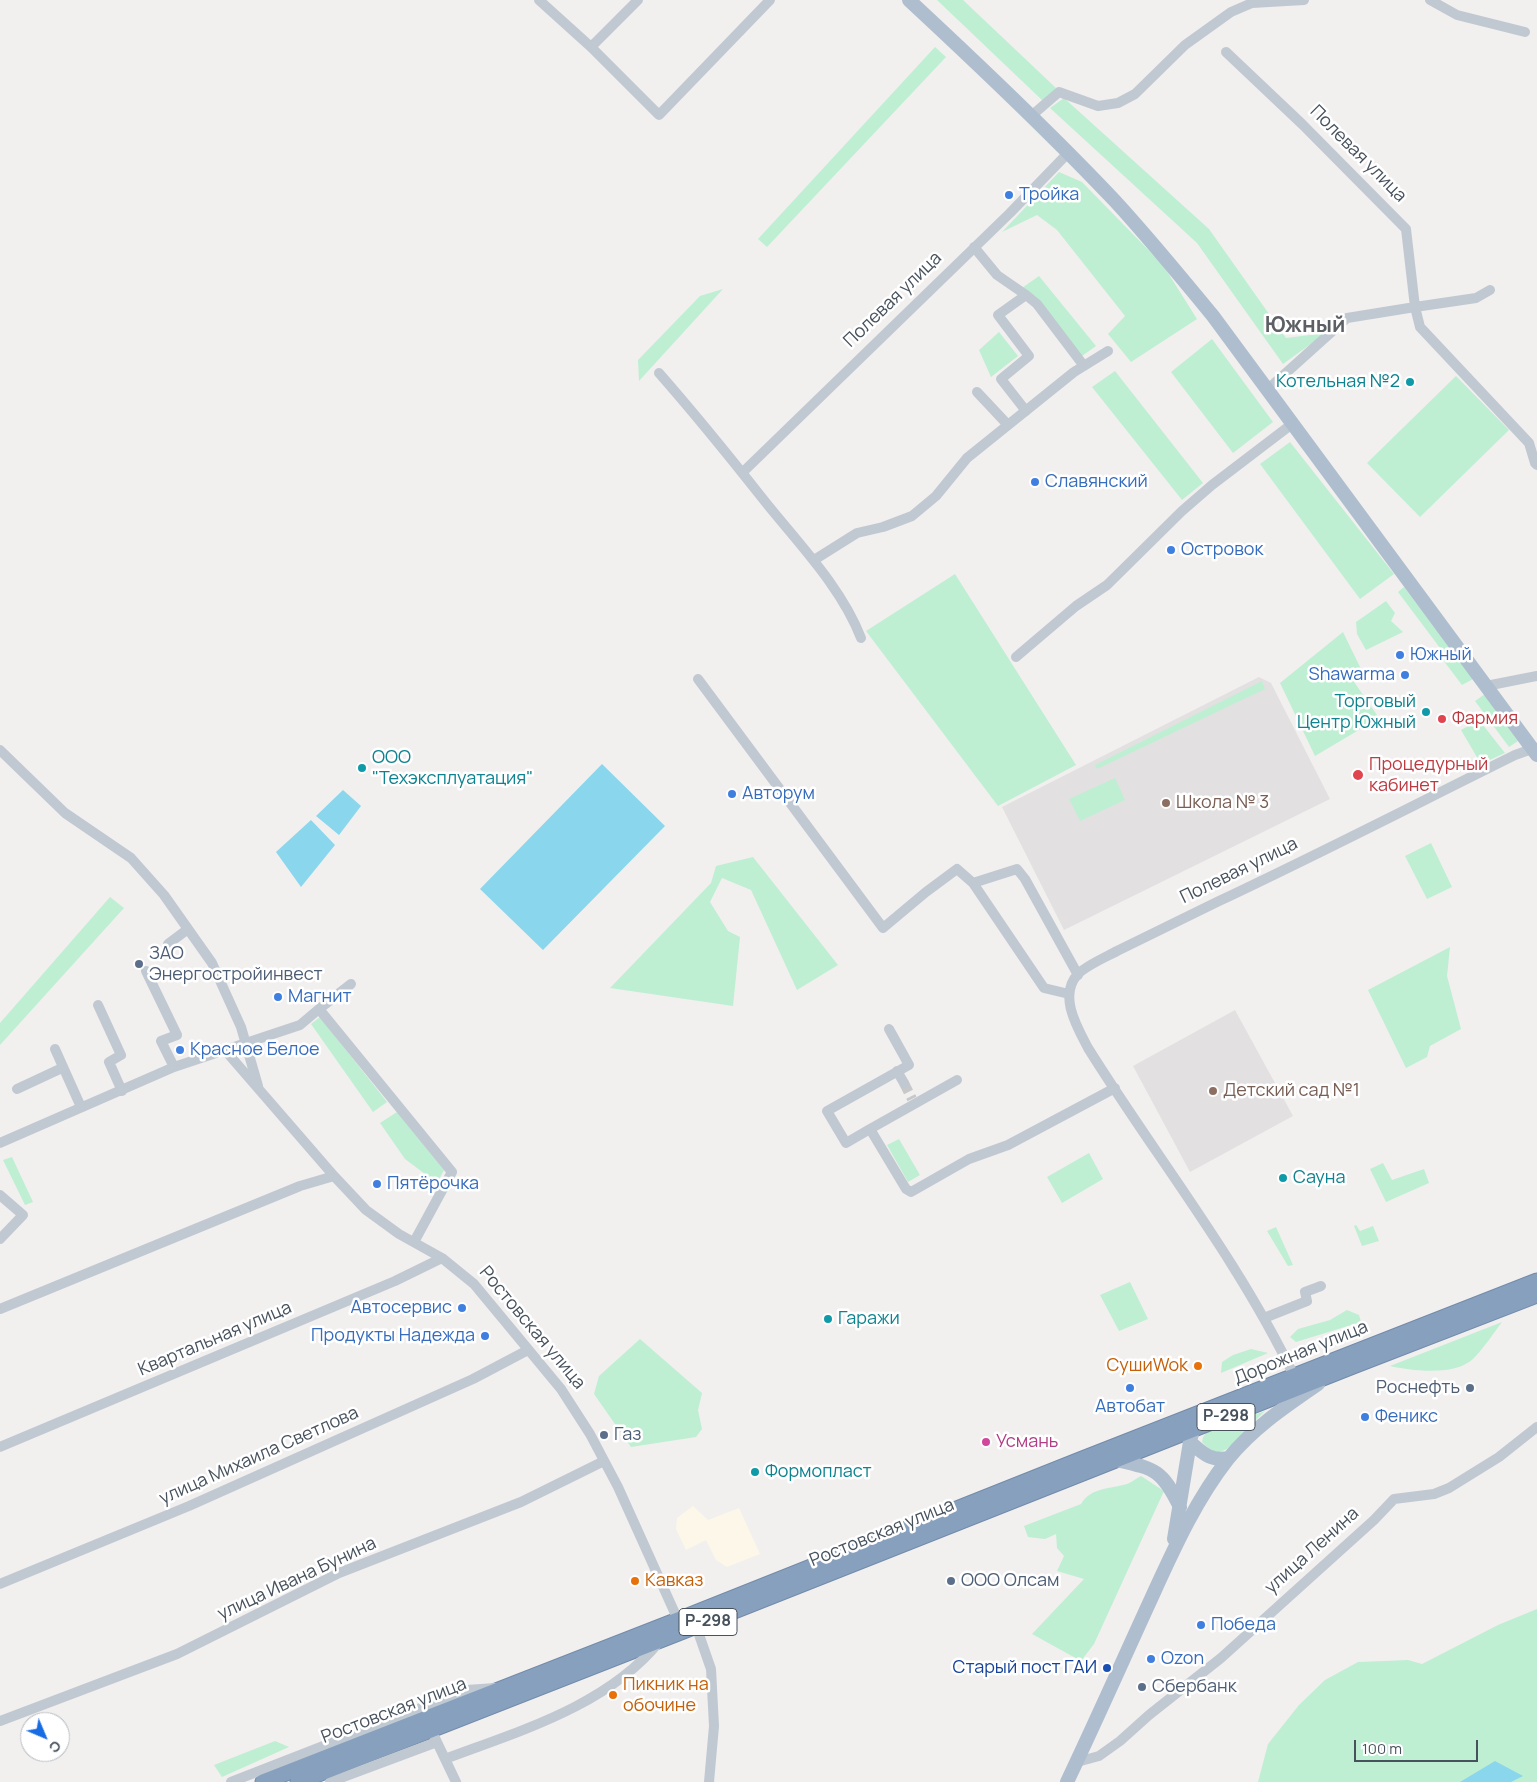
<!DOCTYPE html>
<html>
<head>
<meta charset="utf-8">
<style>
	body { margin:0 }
	#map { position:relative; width:1537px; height:1782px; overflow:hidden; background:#f2efef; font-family:Manrope,sans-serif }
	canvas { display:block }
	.north { position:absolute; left:20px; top:1712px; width:50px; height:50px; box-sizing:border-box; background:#fff; border:1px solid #b5babe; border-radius:50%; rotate:135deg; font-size:14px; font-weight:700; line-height:20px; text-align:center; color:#47525d }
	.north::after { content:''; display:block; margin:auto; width:18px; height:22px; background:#186ce3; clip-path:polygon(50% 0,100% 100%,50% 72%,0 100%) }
	.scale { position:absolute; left:1354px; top:1740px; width:124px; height:22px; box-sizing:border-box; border:2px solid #47525d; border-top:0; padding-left:6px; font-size:15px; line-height:18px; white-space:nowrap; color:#47525d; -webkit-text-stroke:4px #fff; paint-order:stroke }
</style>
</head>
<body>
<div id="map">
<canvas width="1537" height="1782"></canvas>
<div class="north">С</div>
<div class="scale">100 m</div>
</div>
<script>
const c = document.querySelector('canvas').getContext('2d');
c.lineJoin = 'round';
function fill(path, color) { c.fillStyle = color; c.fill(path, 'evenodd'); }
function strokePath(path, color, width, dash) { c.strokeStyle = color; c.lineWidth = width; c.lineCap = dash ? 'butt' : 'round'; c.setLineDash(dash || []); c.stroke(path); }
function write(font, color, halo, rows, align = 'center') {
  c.font = font + ' Manrope,sans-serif'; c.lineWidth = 5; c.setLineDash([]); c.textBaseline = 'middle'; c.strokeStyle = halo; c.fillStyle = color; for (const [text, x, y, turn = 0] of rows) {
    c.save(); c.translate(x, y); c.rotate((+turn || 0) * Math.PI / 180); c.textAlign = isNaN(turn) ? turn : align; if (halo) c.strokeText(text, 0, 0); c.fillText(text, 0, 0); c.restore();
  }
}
const commercial = new Path2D(`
	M693,1506l15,14 31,-12 21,46 -33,13 -11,-7 -10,-20 -20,10 -10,-21 1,-11z`);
const education = new Path2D(`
	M1259,677l12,6 59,116 -266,131 -62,-123z
	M1235,1010l58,106 -103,56 -57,-106z`);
const green = new Path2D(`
	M937,0h26l93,88 -13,13z
	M935,47l11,10 -179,190 -9,-8z
	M1064,98l145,131 77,109 40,-5 -43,31 -86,-121 -147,-135z
	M1059,172l23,10 81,83 34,54 -66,43 -23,-28 17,-18 -68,-86 -20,-15 -35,17z
	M1039,276l57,70 -14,10 -60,-68z
	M723,289l-84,92 -1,-21 62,-64z
	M999,332l19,24 -27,21 -12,-27z
	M1212,339l61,83 -40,31 -62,-81z
	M1115,371l88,112 -21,17 -90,-113z
	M1456,376l53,54 -89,87 -53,-54z
	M1290,442l104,132 -34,25 -100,-135z
	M955,574l121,191 -78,41 -132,-175z
	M1404,587l69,92 -11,6 -19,-25v-8l-45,-60z
	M1386,601l9,12 -4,8 12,11 -37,18 -9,-16 -1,-12z
	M1343,632l18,37 -11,7 29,42 -64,38 -35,-73z
	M1262,681l3,8 -168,80 -2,-4z
	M1485,694l33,47 -9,6 -34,-46z
	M1479,720l26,33 -24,11 -20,-34z
	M1115,778l10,22 -45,21 -11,-22z
	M1431,843l21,44 -25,12 -22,-43z
	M753,857l85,108 -41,25 -46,-100 -29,-12 -12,24 18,29 12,6 -7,69 -123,-18 101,-105 5,-17z
	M110,897l14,11 -124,137v-22z
	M1450,947l-3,29 14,53 -31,17 -3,11 -21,11 -38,-78z
	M320,1017l67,85 -14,10 -62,-88z
	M397,1112l47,58 -7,13 -32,-24 -25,-36z
	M899,1139l21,36 -12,7 -21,-37z
	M1089,1153l14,26 -41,24 -15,-26z
	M12,1157l21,45 -8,3 -22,-45z
	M1383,1163l9,17 32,-11 5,14 -43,19 -16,-33z
	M1356,1225l4,6 13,-5 6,15 -17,5 -8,-20z
	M1276,1227l17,38 -5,1 -21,-35z
	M1130,1282l18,37 -29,12 -19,-36z
	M1347,1310l12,5 2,7 -65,20 -6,-5 8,-8 32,-9z
	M1502,1322c-9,12 -18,26 -29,37 -18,17 -61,12 -83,7z
	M640,1339l62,54 -4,17 4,19 -6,8 -65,10 -37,-53 5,-18z
	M1251,1349l17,4 -47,20 1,-11 11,-7z
	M1265,1411l-38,38 -7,3 -9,-1 -9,-9 1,-5 3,-4z
	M1141,1476l23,15 -70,153 -13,17 -49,-27 52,-55 -27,-8 7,-15 -7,-8 -1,-14 -11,5 -17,-2 -4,-11 57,-22c10,-17 30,-15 46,-20 5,-2 10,-6 14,-8z
	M1537,1609v173h-279l10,-38 31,-39 26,-25 33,-18 50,-2 14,4 76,-39z
	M275,1741l14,6 -67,30 -8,-12z`);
const water = new Path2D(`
	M602,764l63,62 -122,124 -63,-61z
	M343,790l18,16 -22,29 -23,-19z
	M311,820l24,25 -34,42 -25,-35z
	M1495,1761l28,15 -12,6h-51z`);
const minorTunnel = new Path2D(`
	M904,1083l8,16`);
const minor = new Path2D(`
	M539,0l52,47 68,68 111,-115
	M1430,0l27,15 68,17
	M591,47l47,-47
	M1226,52l76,72 104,105 9,78 -68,11 -80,72
	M1030,117l29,-25 39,14 20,-3 17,-9 50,-49 46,-33 21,-9 52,-3
	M974,247l23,28 29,20
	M1490,290l-14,8 -61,9 5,20 109,116 6,20 2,2
	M659,373c36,41 70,83 104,126 34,43 78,87 98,139
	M977,392l31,33
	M1026,411l-25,-32 28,-23 -31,-41 28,-20 11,9 47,62
	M743,472l267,-259 58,-60
	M814,560l43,-27 26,-6 29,-11 24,-20 31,-38 107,-86 34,-21
	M1016,657l60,-51 31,-21 75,-74 30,-26 80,-61
	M698,679l185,249 43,-36 31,-23 16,14 71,105 25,6
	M1486,686l51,-10
	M0,750l65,63 66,45 33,37 48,68 29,64 17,59
	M973,883l44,-14 8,10 53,96
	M168,944l20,-15
	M146,971l31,64 -16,6 13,26
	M98,1005l23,50 -12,7 13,29
	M319,1009l32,-25
	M889,1029l20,36 -82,46 19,32 24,-14 36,60 5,3 58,-33 39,-14 107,-57
	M55,1049l26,58
	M224,1049l110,127 32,34 33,24 43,24 32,26 87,105 29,45 28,53 60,133
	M897,1071l7,12
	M17,1089l45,-21
	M870,1129l87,-49
	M0,1143l174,-76 126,-42 19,-16 133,163 -38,70
	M0,1195l23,20 -23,24
	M0,1309l300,-123 34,-10
	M1264,1318l43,-17 -2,-9 16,-6
	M1294,1376c-56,-117 -138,-219 -206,-328 -11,-21 -30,-53 -10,-74 9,-9 28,-17 39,-23 34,-17 68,-33 102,-50 100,-47 197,-97 296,-146l17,-6
	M0,1447l395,-166 47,-23
	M0,1584l189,-78 284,-127 55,-29
	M696,1626l15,43 3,57 -5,56
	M0,1721l177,-67 162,-81 182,-71 83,-41
	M435,1738l21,44
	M445,1759c74,-28 162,-53 214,-117
	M1077,1762l22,-6 21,-15 29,-26 72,-57 153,-138 20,-21 40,-5 15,-6 50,-31 38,-30
	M231,1782l236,-92 28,-2
	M330,1782l107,-40`);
const major = new Path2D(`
	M909,0c70,65 140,131 206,201 34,37 66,76 98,115l324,439
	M1190,1442c14,12 20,19 39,16
	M1117,1460c39,9 45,10 63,47
	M1174,1539l16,-97 3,-13 5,-8
	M1067,1782c29,-61 56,-122 84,-183 22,-48 44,-98 77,-140 25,-31 58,-53 90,-75`);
const highway = new Path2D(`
	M263,1782l415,-162 402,-160 457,-179
	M298,1782l398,-156 657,-260 184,-71`);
const markers = [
	[1009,195,5,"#3f7fe0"],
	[1410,382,5,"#0f9aa8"],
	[1035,482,5,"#3f7fe0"],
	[1171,550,5,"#3f7fe0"],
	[1400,655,5,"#3f7fe0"],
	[1405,675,5,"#3f7fe0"],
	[1426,712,5,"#0f9aa8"],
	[1442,719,5,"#e0444e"],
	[362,768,5,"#0f9aa8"],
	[1358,775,6,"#e0444e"],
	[732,794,5,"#3f7fe0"],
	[1166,803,5,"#8d6e63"],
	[139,964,5,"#5c6f8a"],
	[278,997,5,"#3f7fe0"],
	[180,1050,5,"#3f7fe0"],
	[1213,1091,5,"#8d6e63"],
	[1283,1178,5,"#0f9aa8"],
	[377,1184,5,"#3f7fe0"],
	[462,1308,5,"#3f7fe0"],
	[828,1319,5,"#0f9aa8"],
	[485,1336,5,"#3f7fe0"],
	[1198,1366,5,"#e8710a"],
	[1130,1388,5,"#3f7fe0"],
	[1470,1388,5,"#5c6f8a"],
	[1365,1417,5,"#3f7fe0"],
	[604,1435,5,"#5c6f8a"],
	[986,1442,5,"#d1479c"],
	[755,1472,5,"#0f9aa8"],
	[635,1581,5,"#e8710a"],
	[951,1581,5,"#5c6f8a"],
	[1201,1625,5,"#3f7fe0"],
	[1151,1659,5,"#3f7fe0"],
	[1107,1668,5,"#1a4fb4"],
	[1142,1687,5,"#5c6f8a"],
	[613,1695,5,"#e8710a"]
];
const shields = [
	[1226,1417,58],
	[708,1622,58]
];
const shieldNames = [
	["Р-298",1226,1417],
	["Р-298",708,1622]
];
const streetNames = [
	["Полевая улица",1358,154,45],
	["Полевая улица",893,300,-44],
	["Полевая улица",1239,871,-26],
	["Ростовская улица",532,1328,50],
	["Квартальная улица",215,1339,-23],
	["Дорожная улица",1301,1353,-22],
	["улица Михаила Светлова",259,1456,-24],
	["Ростовская улица",882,1533,-22],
	["улица Ленина",1312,1551,-42],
	["улица Ивана Бунина",297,1579,-25],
	["Ростовская улица",394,1711,-21]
];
const shopNames = [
	["Тройка",1019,195],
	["Славянский",1045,482],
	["Островок",1181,550],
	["Южный",1410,655],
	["Shawarma",1395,675,"right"],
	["Авторум",742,794],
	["Магнит",288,997],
	["Красное Белое",190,1050],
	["Пятёрочка",387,1184],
	["Автосервис",452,1308,"right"],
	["Продукты Надежда",475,1336,"right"],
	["Автобат",1130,1407,"center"],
	["Феникс",1375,1417],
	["Победа",1211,1625],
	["Ozon",1161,1659]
];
const cultureNames = [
	["Котельная №2",1400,382,"right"],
	["Торговый",1416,702,"right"],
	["Центр Южный",1416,723,"right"],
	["ООО",372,758],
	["\"Техэксплуатация\"",372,779],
	["Сауна",1293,1178],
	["Гаражи",838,1319],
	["Формопласт",765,1472]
];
const healthNames = [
	["Фармия",1452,719],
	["Процедурный",1369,765],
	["кабинет",1369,786]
];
const educationNames = [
	["Школа № 3",1176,803],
	["Детский сад №1",1223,1091]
];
const serviceNames = [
	["ЗАО",149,954],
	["Энергостройинвест",149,975],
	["Роснефть",1460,1388,"right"],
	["Газ",614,1435],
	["ООО Олсам",961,1581],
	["Сбербанк",1152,1687]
];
const foodNames = [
	["CушиWok",1188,1366,"right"],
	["Кавказ",645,1581],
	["Пикник на",623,1685],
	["обочине",623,1706]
];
const hotelNames = [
	["Усмань",996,1442]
];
const transitNames = [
	["Старый пост ГАИ",1097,1668]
];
const districtNames = [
	["Южный",1305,326]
];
fill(commercial, '#fcf7e9');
fill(education, '#e3e0e1');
fill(green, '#beefd2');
fill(water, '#8ad6ed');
strokePath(minorTunnel, '#c7c8ca', 10, [10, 5]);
strokePath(highway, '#728baa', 17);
strokePath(minor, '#c0c9d1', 10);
strokePath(major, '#afbece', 14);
strokePath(highway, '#87a0be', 15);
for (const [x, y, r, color] of markers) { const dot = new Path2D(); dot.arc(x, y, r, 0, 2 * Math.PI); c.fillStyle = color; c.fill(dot); strokePath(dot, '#fff', 2); }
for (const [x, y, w] of shields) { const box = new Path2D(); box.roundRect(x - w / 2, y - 13.5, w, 27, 4); c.fillStyle = '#fff'; c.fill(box); strokePath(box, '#47525d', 1); }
write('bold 16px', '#47525d', null, shieldNames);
write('18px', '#47525d', '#fff', streetNames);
write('18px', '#366cbe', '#fff', shopNames, 'left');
write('18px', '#0d838f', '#fff', cultureNames, 'left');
write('18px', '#be3a42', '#fff', healthNames, 'left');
write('18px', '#785e54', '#fff', educationNames, 'left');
write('18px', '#4e5e75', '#fff', serviceNames, 'left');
write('18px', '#c56008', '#fff', foodNames, 'left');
write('18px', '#b23c85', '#fff', hotelNames, 'left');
write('18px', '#164399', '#fff', transitNames, 'right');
write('bold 22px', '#5c5f64', '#fff', districtNames);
</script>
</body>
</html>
